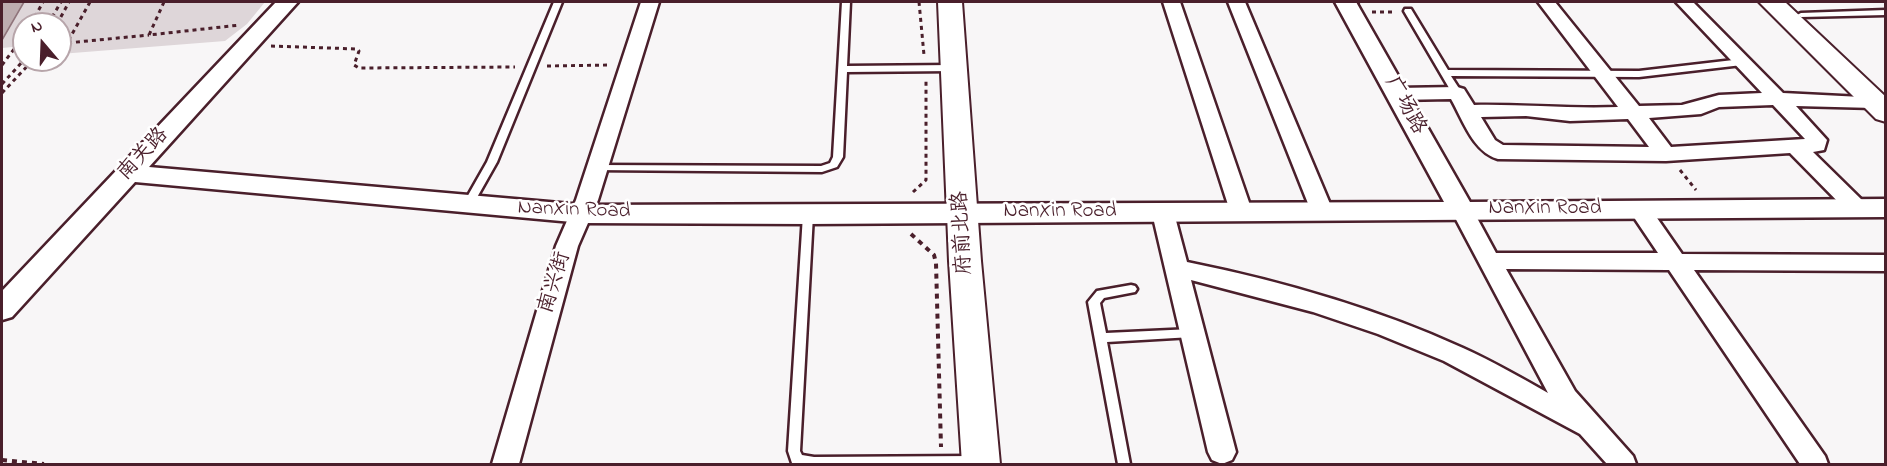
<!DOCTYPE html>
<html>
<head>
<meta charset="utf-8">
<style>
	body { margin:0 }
	#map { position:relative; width:1887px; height:466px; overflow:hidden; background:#f8f6f7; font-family:"Indie Flower",sans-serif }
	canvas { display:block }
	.frame { position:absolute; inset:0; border:3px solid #4a1f2b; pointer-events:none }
	.north { position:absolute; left:12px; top:12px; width:60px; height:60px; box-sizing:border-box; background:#fff; border:2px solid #b7a5aa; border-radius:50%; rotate:341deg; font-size:16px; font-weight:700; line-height:24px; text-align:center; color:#4a1f2b }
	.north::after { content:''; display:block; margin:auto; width:21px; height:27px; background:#4a1f2b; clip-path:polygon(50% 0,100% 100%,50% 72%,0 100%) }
</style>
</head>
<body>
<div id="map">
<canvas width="1887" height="466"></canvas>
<div class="frame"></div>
<div class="north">N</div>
</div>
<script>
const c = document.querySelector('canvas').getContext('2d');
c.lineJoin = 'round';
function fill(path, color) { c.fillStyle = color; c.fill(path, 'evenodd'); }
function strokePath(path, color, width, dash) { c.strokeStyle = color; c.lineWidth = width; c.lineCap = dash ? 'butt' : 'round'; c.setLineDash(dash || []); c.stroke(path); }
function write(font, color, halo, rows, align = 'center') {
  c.font = font + ' "Indie Flower","LXGW WenKai TC",sans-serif'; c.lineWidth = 5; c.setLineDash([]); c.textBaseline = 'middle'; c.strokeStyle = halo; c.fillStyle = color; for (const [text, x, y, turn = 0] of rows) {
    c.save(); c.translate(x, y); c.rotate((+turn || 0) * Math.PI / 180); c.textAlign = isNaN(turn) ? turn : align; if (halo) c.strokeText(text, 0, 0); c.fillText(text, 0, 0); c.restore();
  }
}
const green = new Path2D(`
	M24,2h241l-18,22 -22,17 -165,13v-30h-36v22l-22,2v-8z`);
const water = new Path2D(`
	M2,2h22l-22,38z`);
const pathFar1 = new Path2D(`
	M90,2l-23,41 82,-8
	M164,2l-15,33 91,-10
	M919,2l5,53
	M1372,12h23
	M31,24l12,-22
	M48,24l13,-22
	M57,24l12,-22
	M271,46l86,3 2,2 -5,14 5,3 156,-1
	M2,65l22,-29
	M547,66l64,-1
	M2,84l22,-24
	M2,93l31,-33
	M1680,170l16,20
	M913,192l13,-12v-100`);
const path = new Path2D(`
	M911,234l23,21 2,8 5,184
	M2,460l42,4`);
const service = new Path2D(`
	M554,2h8l-65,160 -26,46h-8l-1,-2 25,-44z
	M842,2h8l-3,64 106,-1 4,3 -4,3 -106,1 -4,85 -6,10 -15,5 -228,-2 -2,-2 2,-2 3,-1 224,1 9,-3 3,-6z
	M1343,2h15c-3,4 -12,4 -15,0z
	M1405,9h6l37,61 191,1 103,-12 4,3 -4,3 -103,12 -188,-1 11,17 -5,3 -5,-3 -48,-82z
	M1886,10v5l-85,2 -4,-2 4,-2z
	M808,211l5,4 -13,236 2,4 12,2 160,-1 5,1 1,4 -1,3h-182l-5,-1 -4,-12 15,-236z
	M1131,285l4,1 2,3 -2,3 -31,6 -4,5 6,30 86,-4 4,1 2,3 -2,3 -4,1 -85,5 23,122h-12l-30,-162 9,-11z`);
const minor = new Path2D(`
	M641,2h18l-61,198 -20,46 -59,218h-27l64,-218 20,-46z
	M1163,2h17l72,209 -3,5 -8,3 -8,-3 -3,-5z
	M1228,2h17l88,209 -3,5 -8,3 -8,-3 -3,-5z
	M1538,2h17l84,104 43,-1 37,-10 43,-2 -86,-91h17l90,91 98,5 3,4 -3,4 -7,2 -78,-2 31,34 -3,10 -11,2 52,51 3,5 -3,5 -8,3 -8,-3 -59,-60 -124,8 -168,-2c-25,-7 -35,-39 -47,-60l-54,1 -7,-2 -3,-4 3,-4 7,-2 60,-1 7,2 10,16c48,-1 96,4 144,2zM1773,105l32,34 -134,8 -22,-29 52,-4 18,-7zM1526,116l44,5 58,-2 21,28 -146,-2 -8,-5 -14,-23z
	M1462,202l8,3 26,48h162l-29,-43 3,-5 8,-3 8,3 34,49 204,1v16l-192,-1 131,186 3,8h-28l-131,-194 -163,-1 69,122 58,65 3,8h-29l-27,-30 -136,-73 -66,-27 -65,-22 -122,-32 45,172 -4,8 -10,4 -10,-4 -4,-8 -56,-239 3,-5 8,-3 8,3 3,5 13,49c94,19 188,46 276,86 29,13 57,29 85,45l-97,-183 3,-5z`);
const tertiary = new Path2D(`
	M276,2h22l-149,165 434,38 861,-3 -109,-200h21l114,200 416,-3v18l-1078,7 -225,-1 -448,-41 -123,135 -10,3v-29z`);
const secondary = new Path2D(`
	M938,2h24l19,259 19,203h-38l-13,-203z
	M1759,2h26l101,95v25l-10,-3z`);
const streetNames = [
	["广场路",1404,106,61],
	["南关路",144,155,-47],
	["NanXin Road",1545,210],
	["NanXin Road",574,211,2],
	["NanXin Road",1060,213],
	["府前北路",964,233,-93],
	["南兴街",556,283,-73]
];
fill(green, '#ded6d9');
fill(water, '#bdadb0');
strokePath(water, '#8f747b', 1.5);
strokePath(service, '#4a1f2b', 5);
strokePath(minor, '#4a1f2b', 5);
strokePath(tertiary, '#4a1f2b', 5);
strokePath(secondary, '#4a1f2b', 4);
strokePath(pathFar1, '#4a1f2b', 3, [4, 4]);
strokePath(path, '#4a1f2b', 4, [5, 5]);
fill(service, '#fff');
fill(minor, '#fff');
fill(tertiary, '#fff');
fill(secondary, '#fff');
write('21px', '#4a1f2b', '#fff', streetNames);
</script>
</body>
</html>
